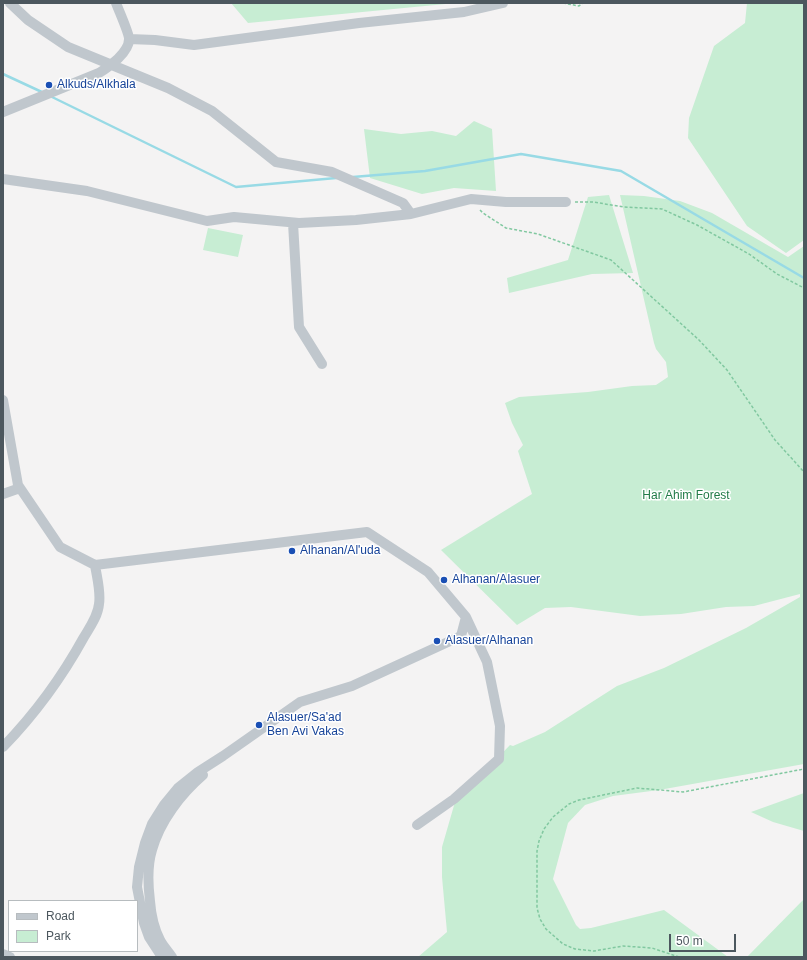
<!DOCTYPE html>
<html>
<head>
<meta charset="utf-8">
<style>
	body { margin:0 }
	#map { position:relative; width:807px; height:960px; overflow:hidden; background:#f4f3f3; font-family:Helvetica,sans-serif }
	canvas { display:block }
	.frame { position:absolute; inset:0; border:4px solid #4c575e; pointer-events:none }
	.legend { position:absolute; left:8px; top:900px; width:130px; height:52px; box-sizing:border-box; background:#fff; border:1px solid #b7bcbf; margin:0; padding:5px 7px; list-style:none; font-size:12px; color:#4c575e }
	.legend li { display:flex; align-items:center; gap:8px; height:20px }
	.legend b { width:20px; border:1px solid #b7bcbf }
	.scale { position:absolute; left:669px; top:934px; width:67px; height:18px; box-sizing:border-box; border:2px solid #4c575e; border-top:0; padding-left:5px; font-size:12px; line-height:14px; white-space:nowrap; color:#4c575e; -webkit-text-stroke:3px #fff; paint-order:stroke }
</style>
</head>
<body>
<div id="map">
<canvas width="807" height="960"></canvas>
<div class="frame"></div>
<ul class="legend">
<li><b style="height:5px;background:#c0c7cd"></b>Road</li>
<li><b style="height:11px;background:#c7edd3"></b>Park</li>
</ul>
<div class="scale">50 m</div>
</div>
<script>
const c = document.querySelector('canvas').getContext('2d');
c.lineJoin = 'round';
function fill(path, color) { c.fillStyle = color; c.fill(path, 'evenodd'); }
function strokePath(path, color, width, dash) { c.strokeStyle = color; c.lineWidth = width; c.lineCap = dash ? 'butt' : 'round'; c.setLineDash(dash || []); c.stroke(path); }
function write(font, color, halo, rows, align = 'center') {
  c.font = font + ' Helvetica,sans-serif'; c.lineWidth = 3; c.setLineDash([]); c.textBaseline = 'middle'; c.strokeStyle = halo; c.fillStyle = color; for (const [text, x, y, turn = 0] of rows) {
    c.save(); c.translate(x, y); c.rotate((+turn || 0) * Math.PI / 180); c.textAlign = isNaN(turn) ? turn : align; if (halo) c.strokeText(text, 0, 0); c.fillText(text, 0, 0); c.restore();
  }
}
const green = new Path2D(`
	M231,3h225l-208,20z
	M747,3h57v237l-18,13 -39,-27 -59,-88 1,-20 25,-72 31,-23z
	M474,121l18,8 4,62 -42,-3 -32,6 -52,-16 -6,-49 37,5 31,-3 24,5z
	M609,195l24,78 -41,1 -83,19 -2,-15 61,-18 20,-63z
	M620,195l24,1 36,5 32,12 76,44 16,-11v518l-145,26 -46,6 -28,9 -17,18 -15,56 23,46 4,4 11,-1 73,-18 64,47h-310l29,-25 -5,-55v-30l13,-45 55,-57 3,1 32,-14 72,-46 47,-18 82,-40 54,-31v-3l-46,12 -28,1 -45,7 -41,2 -69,-9 -26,1 -28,17 -76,-75 91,-56 -14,-43 5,-6 -11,-22 -7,-20 14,-6 69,-5 44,-6 24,-1 12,-8 -2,-15 -10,-13 -2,-6z
	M208,228l35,7 -5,22 -35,-7z
	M804,793v38l-31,-9 -22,-10z
	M804,899v58h-57z`);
const stream = new Path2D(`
	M3,74l41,19
	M50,96l186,91 100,-9
	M353,177l72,-6 96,-17 100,17 183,107`);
const path = new Path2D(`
	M563,3l16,3 4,-3
	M575,202h18l31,5 38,2 35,16 52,29 28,20 27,14
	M480,210l3,3 23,15 32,6 73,26 88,80 28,30 48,70 29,32
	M679,957l-27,-9 -29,-2 -29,5 -19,-2 -12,-5 -17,-15 -6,-10 -3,-11v-57l2,-10 5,-12 9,-12 16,-13 10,-4 58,-12 46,4 121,-23`);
const minor = new Path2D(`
	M10,3l18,17 40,27 100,41 44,23 64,51 56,10 71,31 8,11
	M129,39l26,1 39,5 165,-22 105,-11 39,-9
	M3,112l96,-39c10,-6 31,-21 30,-35 -1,-7 -10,-27 -13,-35
	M3,179l84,12 120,30 27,-4 65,6 57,-3 55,-6 60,-15 35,3h60
	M293,223l6,104 23,37
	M3,400l15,85 42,62 35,18 272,-33 61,40 38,45 -5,19 -109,50 -52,16 -77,54 -25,16 -20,16 -14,17 -12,19 -7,19 -6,24 -2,20 7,36 5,14 13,20
	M3,494l17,-6
	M3,747c32,-33 59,-70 81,-110 6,-10 14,-21 15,-33 2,-12 -2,-26 -4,-39
	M417,825l37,-26 45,-40 1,-33 -13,-64 -21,-45
	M3,954l7,3
	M172,957c-4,-6 -9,-11 -12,-17 -6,-12 -9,-25 -10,-39 -2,-16 -3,-35 2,-51 8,-29 29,-56 51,-75`);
const markers = [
	[49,85,4,"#1a4fb4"],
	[292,551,4,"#1a4fb4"],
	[444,580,4,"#1a4fb4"],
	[437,641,4,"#1a4fb4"],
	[259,725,4,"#1a4fb4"]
];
const transitNames = [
	["Alkuds/Alkhala",57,85],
	["Alhanan/Al'uda",300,551],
	["Alhanan/Alasuer",452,580],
	["Alasuer/Alhanan",445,641],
	["Alasuer/Sa'ad",267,718],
	["Ben Avi Vakas",267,732]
];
const parkNames = [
	["Har Ahim Forest",686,496]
];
fill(green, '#c7edd3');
strokePath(stream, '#98dae5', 2.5);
strokePath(path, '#81c8a0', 1.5, [3, 2]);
strokePath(minor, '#c0c7cd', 10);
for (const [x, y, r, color] of markers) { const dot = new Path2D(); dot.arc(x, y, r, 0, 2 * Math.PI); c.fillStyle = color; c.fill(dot); strokePath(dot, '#fff', 1.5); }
write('12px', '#164399', '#fff', transitNames, 'left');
write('12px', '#217b48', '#fff', parkNames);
</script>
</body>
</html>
